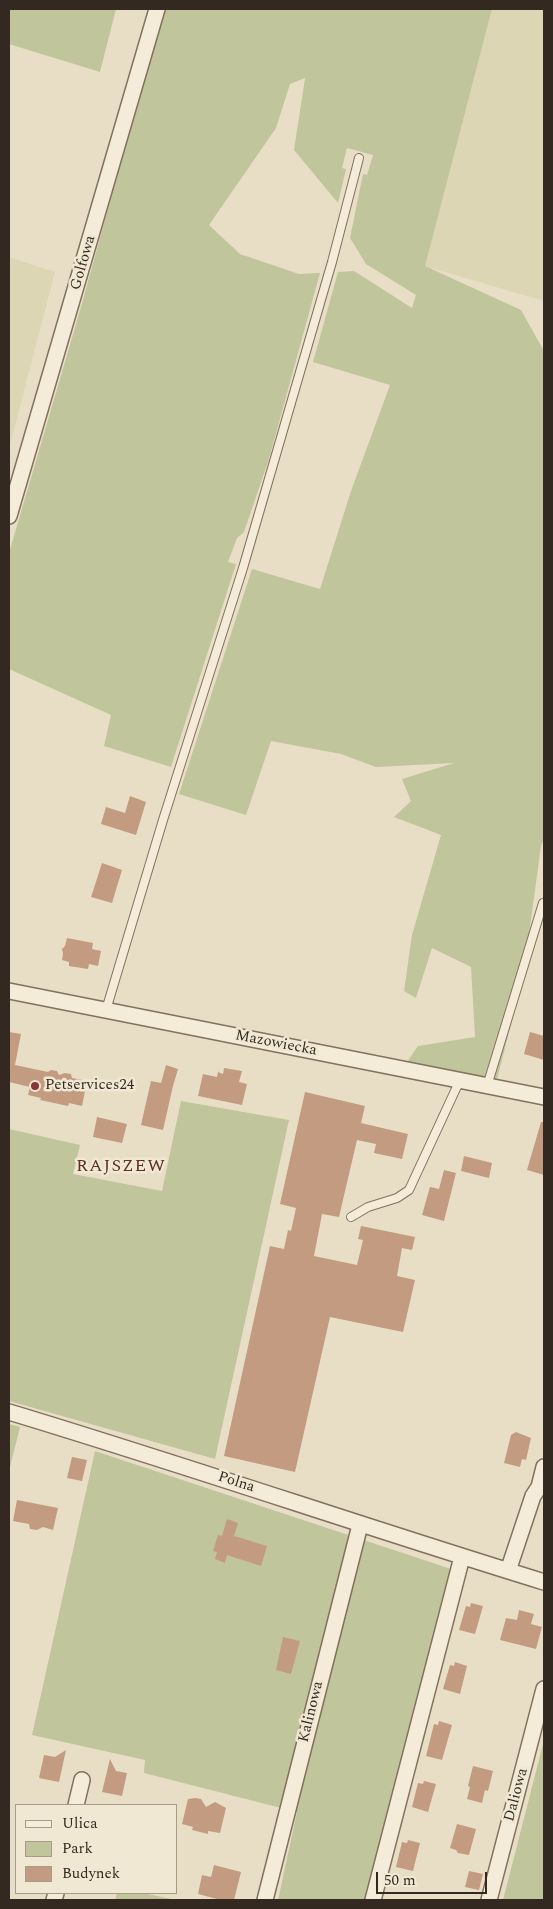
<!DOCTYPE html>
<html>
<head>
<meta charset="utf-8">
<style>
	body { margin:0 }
	#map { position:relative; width:553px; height:1909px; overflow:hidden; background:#e8dec6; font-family:Spectral,serif }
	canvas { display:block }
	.frame { position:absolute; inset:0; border:10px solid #332920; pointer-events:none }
	.legend { position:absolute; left:15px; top:1804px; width:162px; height:90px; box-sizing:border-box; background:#f1e8d4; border:1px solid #a59c8c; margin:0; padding:6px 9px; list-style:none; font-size:15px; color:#332920 }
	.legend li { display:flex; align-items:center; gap:10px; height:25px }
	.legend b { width:25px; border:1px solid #a59c8c }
	.scale { position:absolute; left:376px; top:1872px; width:111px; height:22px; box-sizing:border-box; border:2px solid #332920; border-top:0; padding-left:6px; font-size:15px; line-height:18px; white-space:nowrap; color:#332920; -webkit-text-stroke:4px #f1e8d4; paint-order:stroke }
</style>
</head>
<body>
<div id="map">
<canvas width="553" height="1909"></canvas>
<div class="frame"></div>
<ul class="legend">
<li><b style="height:6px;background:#f4ecd8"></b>Ulica</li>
<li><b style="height:14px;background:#c0c59b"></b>Park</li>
<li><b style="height:14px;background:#c29b80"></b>Budynek</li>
</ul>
<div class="scale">50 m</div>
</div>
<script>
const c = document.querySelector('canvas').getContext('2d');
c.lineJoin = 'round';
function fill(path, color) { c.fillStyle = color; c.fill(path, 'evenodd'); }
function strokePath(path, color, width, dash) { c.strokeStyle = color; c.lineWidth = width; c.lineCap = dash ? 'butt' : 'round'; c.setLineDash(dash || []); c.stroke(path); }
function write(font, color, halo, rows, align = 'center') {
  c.font = font + ' Spectral,serif'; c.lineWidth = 5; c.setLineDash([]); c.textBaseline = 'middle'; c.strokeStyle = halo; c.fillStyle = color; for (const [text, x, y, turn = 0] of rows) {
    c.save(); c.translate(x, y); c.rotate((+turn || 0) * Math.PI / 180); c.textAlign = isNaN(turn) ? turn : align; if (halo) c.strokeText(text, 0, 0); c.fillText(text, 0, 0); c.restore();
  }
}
const farmland = new Path2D(`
	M492,9h52v292l-120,-35z
	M9,257l46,15 -46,177z`);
const green = new Path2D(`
	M9,9h107l-16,63 -91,-28z
	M163,9h329l-67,257 96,44 23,41v488l-3,7 -18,132 -27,105 -91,-18 13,-19 57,-9 -4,-70 -39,-19 -16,50 -12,-7 8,-56 29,-100 -47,-18 17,-16 -9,-22 52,-16 -78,4 -35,-13 -70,-13 -25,74 -67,-21 73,-225 68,20 31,-98 39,-106 -77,-23 25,-90 16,-1 58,37 4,-13 -50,-31 -16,-26 13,-64 4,1 6,-20 -26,-7 -5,20 4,1 -8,34 -44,-53 11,-72 -15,6 -14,44 -67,97 31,29 59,20 21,-1 -51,186 -25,73 -7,6 -9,24 8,2 -65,203 -67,-21 7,-31 -102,-46v-116l72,-246z
	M181,1101l108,19 -74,339 -206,-58v-272l71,16 -7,29 89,17z
	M9,1424l11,3 -11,44z
	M95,1451l365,121 -86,328h-96l19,-88 -153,-39 1,-13 -113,-25z
	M544,1740v160h-41z
	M117,1893h26l33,7h-61z`);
const building = new Path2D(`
	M130,796l16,6 -10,33 -35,-11 5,-17 19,6z
	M102,863l20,7 -10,33 -21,-6z
	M67,938l26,5 -1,6 9,2 -3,15 -9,-2 -1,5 -19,-3v-4l-7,-2 1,-6 -1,-5 3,-3z
	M9,1032l12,2 -6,31 33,7 3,-2 6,1 2,4 6,-2 6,1 1,4 15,3 -5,25 -13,-3 -1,3 -28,-6 1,-2 -13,-3 2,-8 -21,-5z
	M530,1032l14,4v24l-20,-6z
	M166,1065l12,4 -5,17 -10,44 -22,-5 10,-44 10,2z
	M224,1068l18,3 -3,11 8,2 -5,21 -44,-9 5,-22 14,3 1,-5 5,2z
	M305,1092l60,14 -4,17 47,11 -6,25 -28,-6 2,-9 -19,-4 -18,77 -17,-3 -8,42 43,9 6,-25 -5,-1 3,-13 54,11 -3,13 -10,-2 -5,28 18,4 -12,52 -73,-15 -35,155 -71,-16 46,-210 14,3 4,-19 3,1 5,-23 -16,-4z
	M97,1117l30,7 -5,19 -29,-6z
	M541,1122h3v53l-17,-5z
	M464,1156l28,7 -3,15 -28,-7z
	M444,1170l12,3 -12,48 -22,-6 8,-28 9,2z
	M516,1432l15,6 -5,22 -4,-1 -2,8 -16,-4 7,-28z
	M72,1457l15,3 -5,21 -15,-3z
	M17,1500l41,8 -5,22 -10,-3 -6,3 -7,-1 -1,-5 -16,-3z
	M227,1519l11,4 -4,13 33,10 -6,20 -34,-11 -2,8 -10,-4 2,-7 -4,-1 5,-16 4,1z
	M471,1603l12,3 -8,28 -16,-4 7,-24 4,1z
	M519,1610l15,4 -3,10 11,3 -6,22 -36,-9 6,-22 11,2z
	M283,1637l17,4 -9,33 -15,-4z
	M455,1662l12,4 -7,28 -17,-5 7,-24 4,1z
	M439,1721l13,4 -10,35 -16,-4 8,-32 4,1z
	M66,1750l-7,32 -20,-4 5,-23 11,2z
	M110,1759l6,12 11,2 -5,23 -20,-4z
	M473,1766l20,5 -5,20 -3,-1 -3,13 -15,-4 3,-12 -2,-1z
	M424,1781l12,3 -8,28 -16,-5 6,-24 5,1z
	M195,1798l6,1 5,8 9,-5 11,6 -6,25 -12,-2v3l-16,-4 1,-3 -11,-3 6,-25z
	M457,1824l19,5 -7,26 -11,-2 -2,-3 -6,-2z
	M408,1840l12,3 -7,28 -17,-4 6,-25 5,1z
	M214,1865l27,7 -7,28h-13l-23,-6 4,-19 9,2z
	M469,1871l14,3 -4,16 -14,-3z`);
const lane = new Path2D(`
	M106,1010l57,-190 80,-252 89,-306 27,-104
	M487,1086l56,-183
	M351,1217l17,-10 29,-9 12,-8 51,-110`);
const street = new Path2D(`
	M9,516l148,-507
	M9,991l535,106
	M9,1412c179,54 356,115 535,170
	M508,1571l25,-75 6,-9 5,-20
	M76,1805l6,-25
	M54,1900l2,-7
	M265,1900l95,-375
	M373,1900l89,-343
	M489,1900l55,-211`);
const markers = [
	[35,1086,5,"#893536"]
];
const streetNames = [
	["Golfowa",84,263,-74],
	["Mazowiecka",276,1044,11],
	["Polna",236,1483,18],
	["Kalinowa",312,1712,-76],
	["Daliowa",517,1795,-75]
];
const poiNames = [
	["Petservices24",45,1086]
];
const quarterNames = [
	["RAJSZEW",121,1167]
];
fill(farmland, '#ddd6b4');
fill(green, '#c0c59b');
fill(building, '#c29b80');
strokePath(lane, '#81715e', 10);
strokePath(street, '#81715e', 18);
strokePath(lane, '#f4ecd8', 8);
strokePath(street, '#f4ecd8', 15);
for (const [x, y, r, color] of markers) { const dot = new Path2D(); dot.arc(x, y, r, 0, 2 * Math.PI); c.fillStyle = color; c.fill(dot); strokePath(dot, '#f1e8d4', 2); }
write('15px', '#332920', '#f1e8d4', streetNames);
write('15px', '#332920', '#f1e8d4', poiNames, 'left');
c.letterSpacing = '1px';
write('18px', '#5b3025', '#f1e8d4', quarterNames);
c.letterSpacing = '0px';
</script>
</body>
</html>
